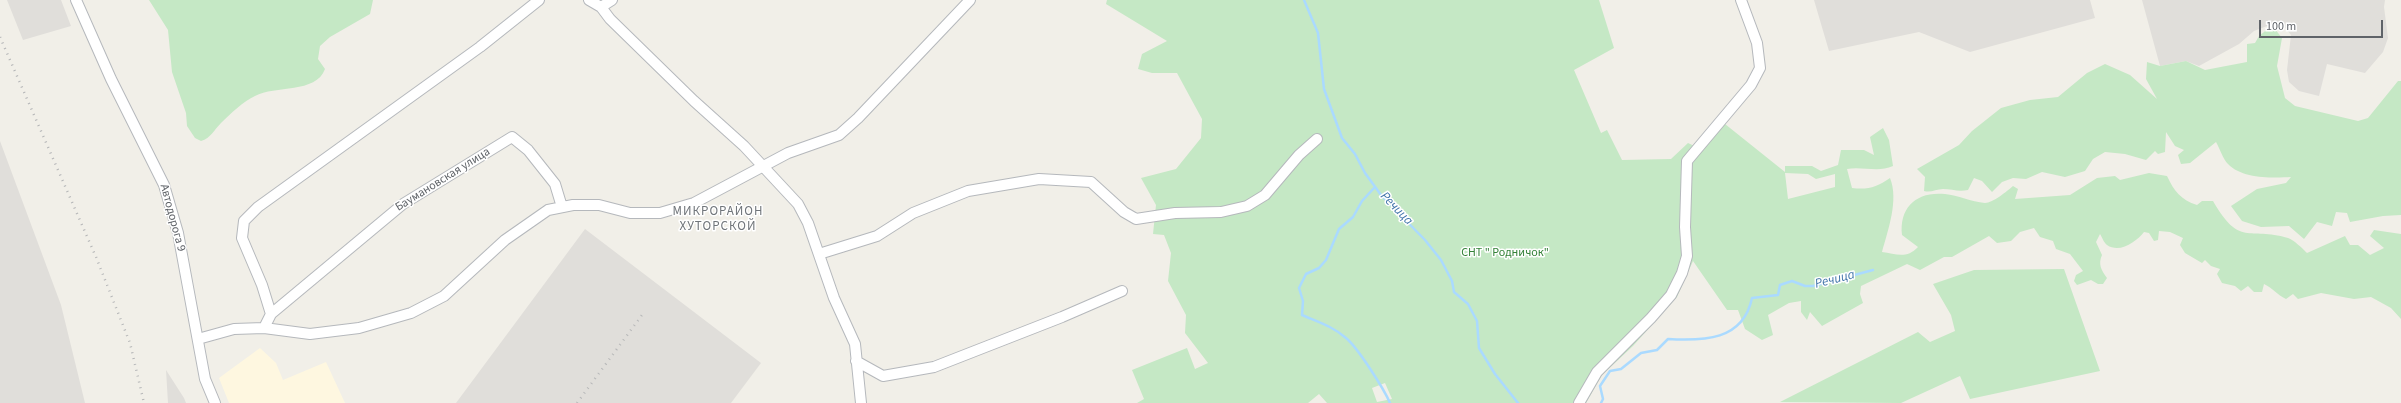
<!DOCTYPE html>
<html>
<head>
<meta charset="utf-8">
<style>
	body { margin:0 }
	#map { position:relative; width:2401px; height:403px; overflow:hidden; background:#f1efe8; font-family:"Source Sans 3",sans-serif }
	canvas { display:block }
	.scale { position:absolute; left:2259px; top:20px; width:124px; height:18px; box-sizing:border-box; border:2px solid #5f6368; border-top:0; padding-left:5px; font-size:12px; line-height:14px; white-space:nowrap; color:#5f6368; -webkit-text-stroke:3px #fff; paint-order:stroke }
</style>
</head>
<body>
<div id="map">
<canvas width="2401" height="403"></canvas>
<div class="scale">100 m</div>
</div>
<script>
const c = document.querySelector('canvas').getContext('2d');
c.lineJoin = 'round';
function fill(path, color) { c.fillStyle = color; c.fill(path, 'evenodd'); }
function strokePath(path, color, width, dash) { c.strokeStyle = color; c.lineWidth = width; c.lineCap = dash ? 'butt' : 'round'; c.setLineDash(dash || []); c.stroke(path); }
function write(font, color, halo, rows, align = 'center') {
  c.font = font + ' "Source Sans 3",sans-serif'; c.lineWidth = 3; c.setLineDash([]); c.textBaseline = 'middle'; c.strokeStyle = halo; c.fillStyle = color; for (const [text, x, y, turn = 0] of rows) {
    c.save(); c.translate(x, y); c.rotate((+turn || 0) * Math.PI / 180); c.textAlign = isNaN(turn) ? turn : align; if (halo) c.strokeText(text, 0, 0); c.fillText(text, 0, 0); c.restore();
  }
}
const commercial = new Path2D(`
	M260,348l16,15 7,17 43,-18 19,41h-116l-10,-25z`);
const industrial = new Path2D(`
	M7,0h54l10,26 -48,14z
	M1814,0h276l5,18 -125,34 -51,-20 -90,19z
	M2142,0h243l-1,7 4,31 -5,14 -18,21 -38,-9 -8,32 -20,-5 -10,-9 -2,-12 4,-35 -11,-14 -26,10 -15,13 -40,22 -13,-5 -26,5z
	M0,141l61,164 24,98h-85z
	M585,229l176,134 -30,40h-275z
	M166,370l18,28 2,5h-18z`);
const green = new Path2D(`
	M149,0h224l-3,14 -40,23 -10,9 -2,13 7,10c-9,25 -50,16 -70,27 -11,5 -25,18 -34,27 -7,7 -10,15 -20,18l-6,-3 -8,-12 -1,-13 -14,-41 -4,-42z
	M1107,0h492l15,48 -40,22 27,63 6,-3 15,30 49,-1 17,-16 15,7 22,-26 60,48v-6h27l9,5 17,-6 3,-15h23l10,5 -4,-18 13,-9 6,12 4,26c-15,7 -31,0 -46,3l5,19c16,2 25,-1 38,-10 9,22 -2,52 -8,74 14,2 25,7 36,-5l-16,-12c-3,-28 15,-44 43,-41 13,1 26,8 40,9 8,0 22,-12 28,-17l5,3 -3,10 55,-4 27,-17 18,-2 5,4 29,-7 18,3c7,15 14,24 30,29l5,-4h11c27,47 35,25 75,37 6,2 14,10 19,15l38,-17 5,9h8l12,10 14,-7 -14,-12 4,-6 27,4v85l-10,-11 -20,-11 -17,2 -33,-6 -23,6 -5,-5 -7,5c-9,-4 -13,-11 -22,-15l-2,8h-8l-6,-6 -7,5 -6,-5 -13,-3 -5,-9 3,-5 -9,-3 -6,-6 -3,3 -17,-10 -5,-8 3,-7 -13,-6 -11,-1 -1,9 -4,1 -5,-8 -5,-1c-7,9 -24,22 -37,13 -3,-2 -5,-8 -7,-11l-4,8 6,13c-4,9 -1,15 5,23l-4,6h-5l-7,-4 -14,5 -3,-4 2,-6 7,-4 -13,-17 -14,-5 -3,-8 -13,-4 -6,-9 -14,4 -9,9 -14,2 -8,-7 -37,21h-8l-24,13 -13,-6 -46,22 -1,8 3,9 -41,23 -12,-14 -3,8 -6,-8v-11l-12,2 -21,12 5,20 -11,5 -17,-11 -7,-19h-11l-34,-49 -16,36 -44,49 -31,29 -16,28h-259l-8,-9 -11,9h-171l7,-4 -12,-29 55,-22 8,21 13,-6 -23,-30 1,-18 -18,-34 3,-28 -7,-18 -11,-1 3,-29 -15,-27 35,-9 25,-31 1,-19 -25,-46h-25l-14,-4 4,-15 25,-13 -61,-37zM1785,173l23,1 8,5 19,-5v13l-47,12zM1385,383l7,16 -15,3 -5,-14z
	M2269,28l6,1 7,9 -5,28 8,32 10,8 63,15 10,-3 30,-37h3v134l-18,1 -33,6 -3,-9 -11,-1 -4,14 -15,-4 -13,17 -15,-13 -28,1 -19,-6 -11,-15 26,-17 29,-6 5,-6c-18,1 -49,2 -63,-13 -5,-5 -8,-15 -12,-22l-26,21 -9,1 -3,-9 6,-5 -9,-4 -9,-14 -1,20 -7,2 -3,-3 -9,9 -21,-6 -20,-2 -12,7 -8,12 -20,6 -23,-5 -16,7 -13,-1 -11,4 -10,10 -10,-11 -8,-3 -6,12c-10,2 -16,-1 -25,-1 -7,0 -12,4 -19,2l1,-14 -8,-8 42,-24 13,-14 29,-23 29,-8 28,-3 29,-24 18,-9 25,11 27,24 -11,-20 1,-17 13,4 26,-5 19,9 42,-8v-18l8,-1 4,-7z
	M2064,269l36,102 -130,28 -10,-23 -59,27 -121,-1 138,-70 12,10 25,-11 -4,-16 -18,-31 41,-14z`);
const stream = new Path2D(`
	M1304,0l14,33 6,56 18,49 13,16 10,19 16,22 44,45 16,20 11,21 2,11 14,12 9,17 2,27 16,26 23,29
	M1375,187l-13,14 -9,16 -14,12 -13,31 -7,8 -13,6 -7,14 4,13 -1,14c16,7 32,12 44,23 12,10 38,51 44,65
	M1601,403l2,-4 -3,-13 10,-15 11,-2 20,-16 16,-3 11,-11c35,2 75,2 84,-41l26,-3 2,-10 12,-4 13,5h8l60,-16`);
const minor = new Path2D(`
	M76,0l35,79 53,106 14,48 27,146 10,24
	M589,0l12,7 9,12 84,82 50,45 54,58 10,19 26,75 21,46 6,59
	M601,7l11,-7
	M819,254l58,-18 36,-23 55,-22 71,-12 52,3 33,30 12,7 39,-6 46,-1 26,-6 18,-11 34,-40 18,-16
	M271,314l132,-110 109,-67 16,13 27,34 7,23
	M264,328l7,-14 -9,-29 -20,-47 2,-17 14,-14 222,-160 59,-47
	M198,339l36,-10 30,-1 46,6 49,-6 52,-15 33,-17 61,-56 43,-30 25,-5h26l31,8h30l34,-10 94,-50 51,-18 19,-17 112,-118
	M856,361l27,15 51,-9 128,-50 60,-26
	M1579,403l18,-31 54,-54 20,-23 11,-22 5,-17 -2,-29 2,-66 64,-76 9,-17 -3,-25 -16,-43`);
const rail = new Path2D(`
	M0,37l96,220 34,86 14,60
	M577,403l65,-88`);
const streetNames = [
	["Баумановская улица",443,180,-32],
	["Автодорога 9",172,218,75]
];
const parkNames = [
	["СНТ \" Родничок\"",1505,253]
];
const waterNames = [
	["Речица",1396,209,46],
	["Речица",1835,280,-14]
];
const neighbourhoodNames = [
	["МИКРОРАЙОН",718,212],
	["ХУТОРСКОЙ",718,227]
];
fill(commercial, '#fef7e0');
fill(industrial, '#e0deda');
fill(green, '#c5e8c5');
strokePath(stream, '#aadaff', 2.5);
strokePath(minor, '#b5b8bc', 12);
strokePath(minor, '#fff', 10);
strokePath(rail, '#b6b7b8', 2.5, [1, 5]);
write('12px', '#5f6368', '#fff', streetNames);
write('12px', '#348238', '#fff', parkNames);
write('italic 13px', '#4174aa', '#fff', waterNames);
c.letterSpacing = '1px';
write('13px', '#70757a', '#fff', neighbourhoodNames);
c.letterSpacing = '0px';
</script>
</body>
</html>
